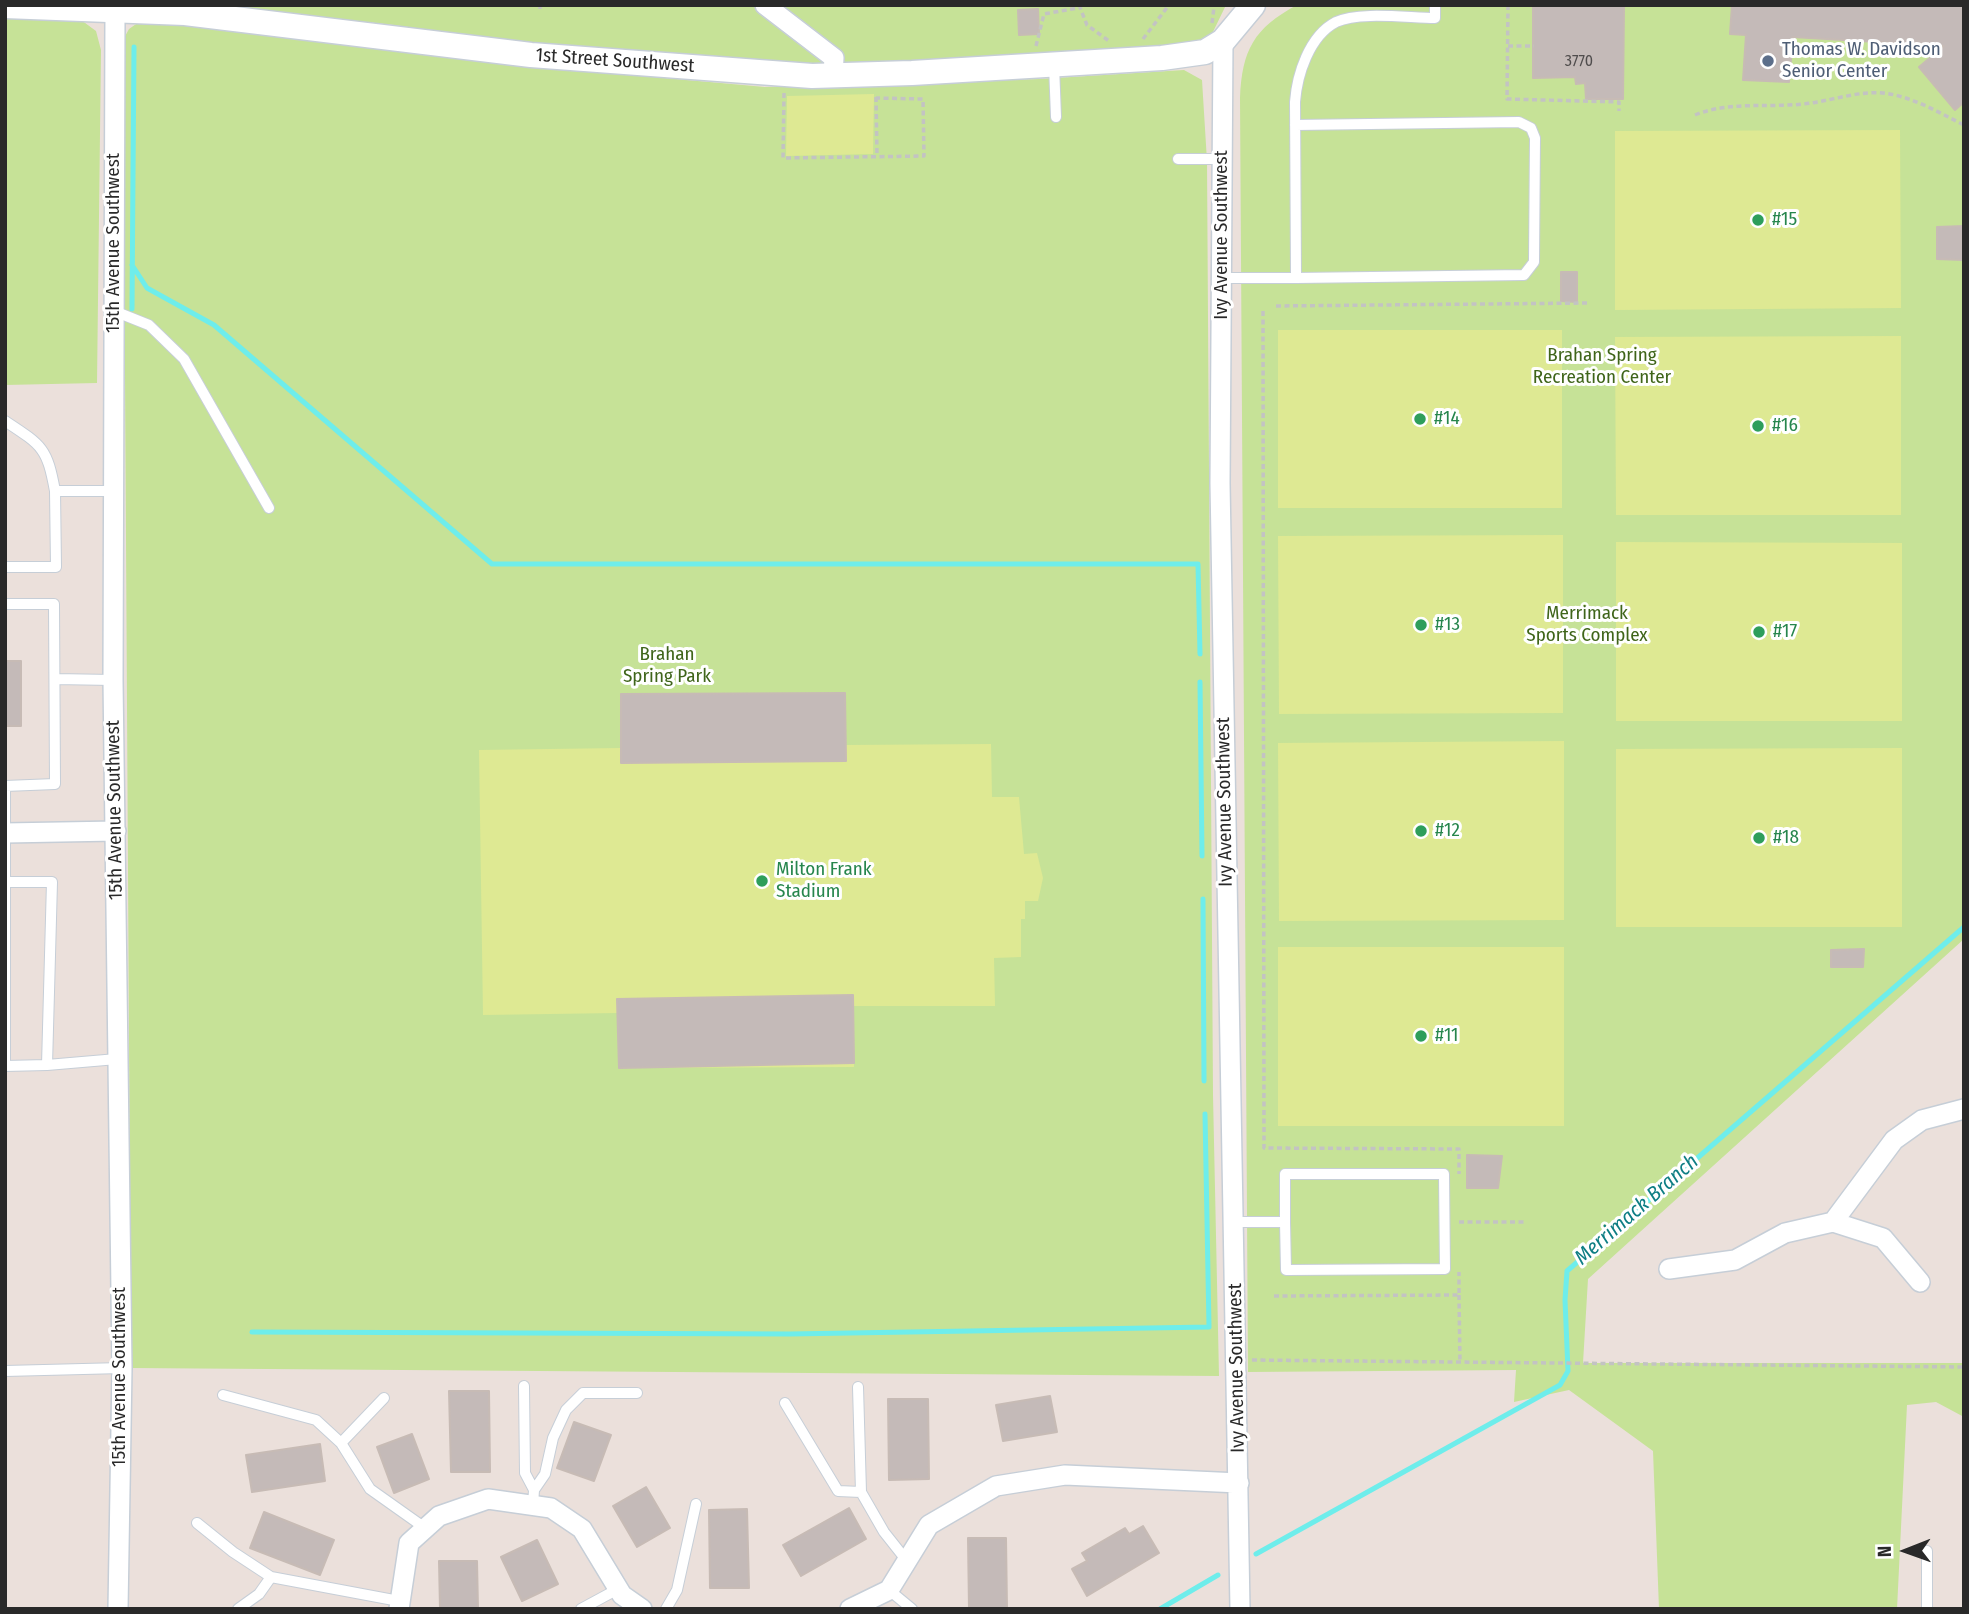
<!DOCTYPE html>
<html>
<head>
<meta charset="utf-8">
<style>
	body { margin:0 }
	#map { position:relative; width:1969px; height:1614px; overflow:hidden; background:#ebe0db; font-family:"Fira Sans Condensed",sans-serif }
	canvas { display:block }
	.frame { position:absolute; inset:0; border:7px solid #292929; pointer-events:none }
	.north { position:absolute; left:1871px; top:1516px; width:70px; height:70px; -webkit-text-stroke:5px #fff; paint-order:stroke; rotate:269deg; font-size:19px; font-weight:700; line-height:28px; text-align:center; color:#292929 }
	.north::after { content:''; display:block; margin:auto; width:24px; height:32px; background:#292929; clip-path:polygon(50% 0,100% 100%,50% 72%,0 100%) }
</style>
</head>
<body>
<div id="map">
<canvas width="1969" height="1614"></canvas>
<div class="frame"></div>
<div class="north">N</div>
</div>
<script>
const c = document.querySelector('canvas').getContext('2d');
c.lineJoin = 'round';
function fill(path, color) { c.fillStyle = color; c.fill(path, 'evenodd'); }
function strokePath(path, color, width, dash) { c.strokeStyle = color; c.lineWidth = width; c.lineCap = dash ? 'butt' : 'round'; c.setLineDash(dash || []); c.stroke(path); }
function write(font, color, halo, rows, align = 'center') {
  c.font = font + ' "Fira Sans Condensed",sans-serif'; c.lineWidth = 6; c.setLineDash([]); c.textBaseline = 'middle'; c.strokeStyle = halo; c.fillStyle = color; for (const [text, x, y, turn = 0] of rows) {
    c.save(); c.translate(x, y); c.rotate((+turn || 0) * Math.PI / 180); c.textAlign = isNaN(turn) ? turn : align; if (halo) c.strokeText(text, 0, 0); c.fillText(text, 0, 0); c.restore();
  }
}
const green = new Path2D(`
	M201,5h1025l-16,33 -10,5 -251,22 -182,1 -187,-14 -186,-27z
	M1297,5h667v934l-376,340 -5,84h381v54l-28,-15 -29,3 -10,204h-238l-6,-158 -84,-61 -55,12 2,-32 -268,2 -8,-1274c2,-48 14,-70 57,-93z
	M5,17h72l19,14 5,19 -4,333 -92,2z
	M139,22l157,13 257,33 212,19 274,-8 145,-9 18,10 5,81 6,934 6,281 -1088,-8 -8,-1328 6,-11z`);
const pitch = new Path2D(`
	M874,94l-1,60 -87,2 1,-60z
	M1900,130l1,178 -286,2v-179z
	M1278,330h284v178h-284z
	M1901,336v179h-285l-1,-178z
	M1563,535v178l-284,1 -1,-178z
	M1616,542l286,1v178h-286z
	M845,693l1,52 145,-1 1,53h27l5,57 13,-1 6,25 -5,23h-13v18h-4v38l-27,1 1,48h-142l1,61 -235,1 -2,-55 -134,2 -4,-265 142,-2v-54z
	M1564,741v179l-285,1 -1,-178z
	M1902,748v179h-286v-178z
	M1278,947h286v179h-286z`);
const stream = new Path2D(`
	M132,265l15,23 67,37 278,239h706l2,90
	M132,309l2,-262
	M1200,682l2,174
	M1203,899l1,182
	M252,1332l538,2 419,-7 -4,-213
	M1256,1554l304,-169 8,-14 -3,-71 2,-29 397,-344
	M1160,1609l58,-34`);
const building = new Path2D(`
	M1533,5h91l-1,94h-37l-1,-16 -9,1 -1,-7 -42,1z
	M1732,5h232v97l-9,8 -36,-43 25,-21 -151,-9 -4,45 -46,-2 3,-45 -16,-1z
	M1038,9l1,25 -20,1 -1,-25z
	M1964,226v34l-27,-1v-32z
	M1561,272h16v30l-16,-1z
	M5,661h16v65h-16z
	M845,693l1,68 -225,2v-69z
	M1864,949l-1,18h-32v-17z
	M853,995l1,68 -235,5 -2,-69z
	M1467,1155l35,1 -4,32h-31z
	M449,1391h40l1,81h-39z
	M1050,1396l7,36 -54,9 -7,-36z
	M888,1399h40l1,80 -40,1z
	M574,1422l37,13 -17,46 -37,-13z
	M412,1434l17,45 -35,14 -17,-46z
	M320,1444l5,37 -73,11 -6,-37z
	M646,1487l24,41 -33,19 -24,-41z
	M849,1508l17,31 -65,37 -18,-31z
	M747,1509l2,79h-39l-1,-78z
	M264,1512l70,28 -14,35 -70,-27z
	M1143,1526l16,27 -72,43 -15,-27 15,-8 -5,-8 43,-25 4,6z
	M968,1538h38l1,71h-38z
	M537,1540l21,44 -36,17 -21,-44z
	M439,1561h38l1,48h-38z`);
const path = new Path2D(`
	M1079,5l8,20 22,16
	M1508,5l-1,94 112,3v9
	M540,9v-4
	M1212,23l2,-16
	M1143,39l26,-34
	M1036,46l8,-32 34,-6
	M1508,46h26
	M784,93l-1,65 141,-2 -1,-57 -47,-1
	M876,97l1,59
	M1695,115c37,-15 76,-6 116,-12 28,-4 56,-15 84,-8 25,6 47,19 69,30
	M1276,306l312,-3
	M1263,311l1,837 195,1v25
	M1459,1222h66
	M1459,1295l1,68
	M1274,1296l185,-1v-23
	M1252,1360l712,7`);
const service = new Path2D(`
	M1054,65l2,52
	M1295,125l224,-3 12,6 4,10 -1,124 -10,13 -228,3
	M1178,159h44
	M1222,278h74l-1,-176c2,-27 14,-66 41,-80 23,-11 73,-4 99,-4v-13
	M114,311l35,14 35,34 85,149
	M5,421c38,25 42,27 50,70h57
	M5,567h51l-1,-76
	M5,604h49l1,180 -50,2v280l42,-1 5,-183h-47
	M55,679l58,1
	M47,1065l70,-6
	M1234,1222h51l1,48 159,-1 -1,-95h-159v48
	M5,1371l117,-3
	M524,1386l1,87 9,17
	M223,1395l93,25 25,23 29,46 55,39
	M785,1403l53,88 23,1 -3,-105
	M341,1443l43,-45
	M861,1492l23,40 23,29
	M533,1505l1,-15 11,-16 8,-36 13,-28 17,-17h54
	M197,1523l36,29 38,25 128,24
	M1927,1551v58
	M889,1590l23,19
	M238,1609l21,-15 12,-17
	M581,1609l37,-20
	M666,1609l11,-19 19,-86`);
const minor = new Path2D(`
	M765,5l69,53 -1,17
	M115,11l-2,669 9,688 -4,241
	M1223,41l-3,442 20,1126
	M5,833l111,-2
	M1833,1222l61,-82 28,-20 42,-11
	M1669,1269l66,-9 50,-27 48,-11 50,16 37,44
	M399,1609l10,-66 30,-27 49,-17 63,9 31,21 40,66 20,14
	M850,1609l39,-19 40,-65 67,-39 69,-11 174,8`);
const tertiary = new Path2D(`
	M5,6l180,7 346,42 281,21 100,-3 250,-15 43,-6 18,-11 30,-36`);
const markers = [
	[1768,61,7,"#5c6f8a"],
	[1758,220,7,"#2e9e5b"],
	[1420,419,7,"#2e9e5b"],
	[1758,426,7,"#2e9e5b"],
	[1421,625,7,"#2e9e5b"],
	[1759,632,7,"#2e9e5b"],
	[1421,831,7,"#2e9e5b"],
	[1759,838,7,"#2e9e5b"],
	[762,881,7,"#2e9e5b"],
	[1421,1036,7,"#2e9e5b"]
];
const numberNames = [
	["3770",1579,62]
];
const serviceNames = [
	["Thomas W. Davidson",1782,50],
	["Senior Center",1782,72]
];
const streetNames = [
	["1st Street Southwest",615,61,4],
	["Ivy Avenue Southwest",1222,235,-90],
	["15th Avenue Southwest",114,243,-90],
	["Ivy Avenue Southwest",1225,802,-91],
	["15th Avenue Southwest",115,810,-91],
	["Ivy Avenue Southwest",1237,1368,-91],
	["15th Avenue Southwest",120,1377,-90]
];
const leisureNames = [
	["#15",1772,220],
	["#14",1434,419],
	["#16",1772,426],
	["#13",1435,625],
	["#17",1773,632],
	["#12",1435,831],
	["#18",1773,838],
	["Milton Frank",776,870],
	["Stadium",776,892],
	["#11",1435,1036]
];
const parkNames = [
	["Brahan Spring",1602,356],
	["Recreation Center",1602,378],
	["Merrimack",1587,614],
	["Sports Complex",1587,636],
	["Brahan",667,655],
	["Spring Park",667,677]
];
const waterNames = [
	["Merrimack Branch",1637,1210,-41]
];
fill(green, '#c6e297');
fill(pitch, '#dee993');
strokePath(stream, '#6eedeb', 5);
fill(building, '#c4bab8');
strokePath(building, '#c7bbb5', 2);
strokePath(service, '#c6ced7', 12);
strokePath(minor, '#c6ced7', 22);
strokePath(tertiary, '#c6ced7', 27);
strokePath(path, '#c3c3c3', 3.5, [5, 3.5]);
strokePath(service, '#fff', 10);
strokePath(minor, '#fff', 19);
strokePath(tertiary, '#fff', 24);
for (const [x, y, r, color] of markers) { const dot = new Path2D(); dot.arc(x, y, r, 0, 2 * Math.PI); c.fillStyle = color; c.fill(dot); strokePath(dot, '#fff', 2.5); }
write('16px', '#504d4d', null, numberNames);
write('19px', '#4e5e75', '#fff', serviceNames, 'left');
write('19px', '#292929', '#fff', streetNames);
write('19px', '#27864d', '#fff', leisureNames, 'left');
write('19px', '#3f651a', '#fff', parkNames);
write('italic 21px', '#0e7e84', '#fff', waterNames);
</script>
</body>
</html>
